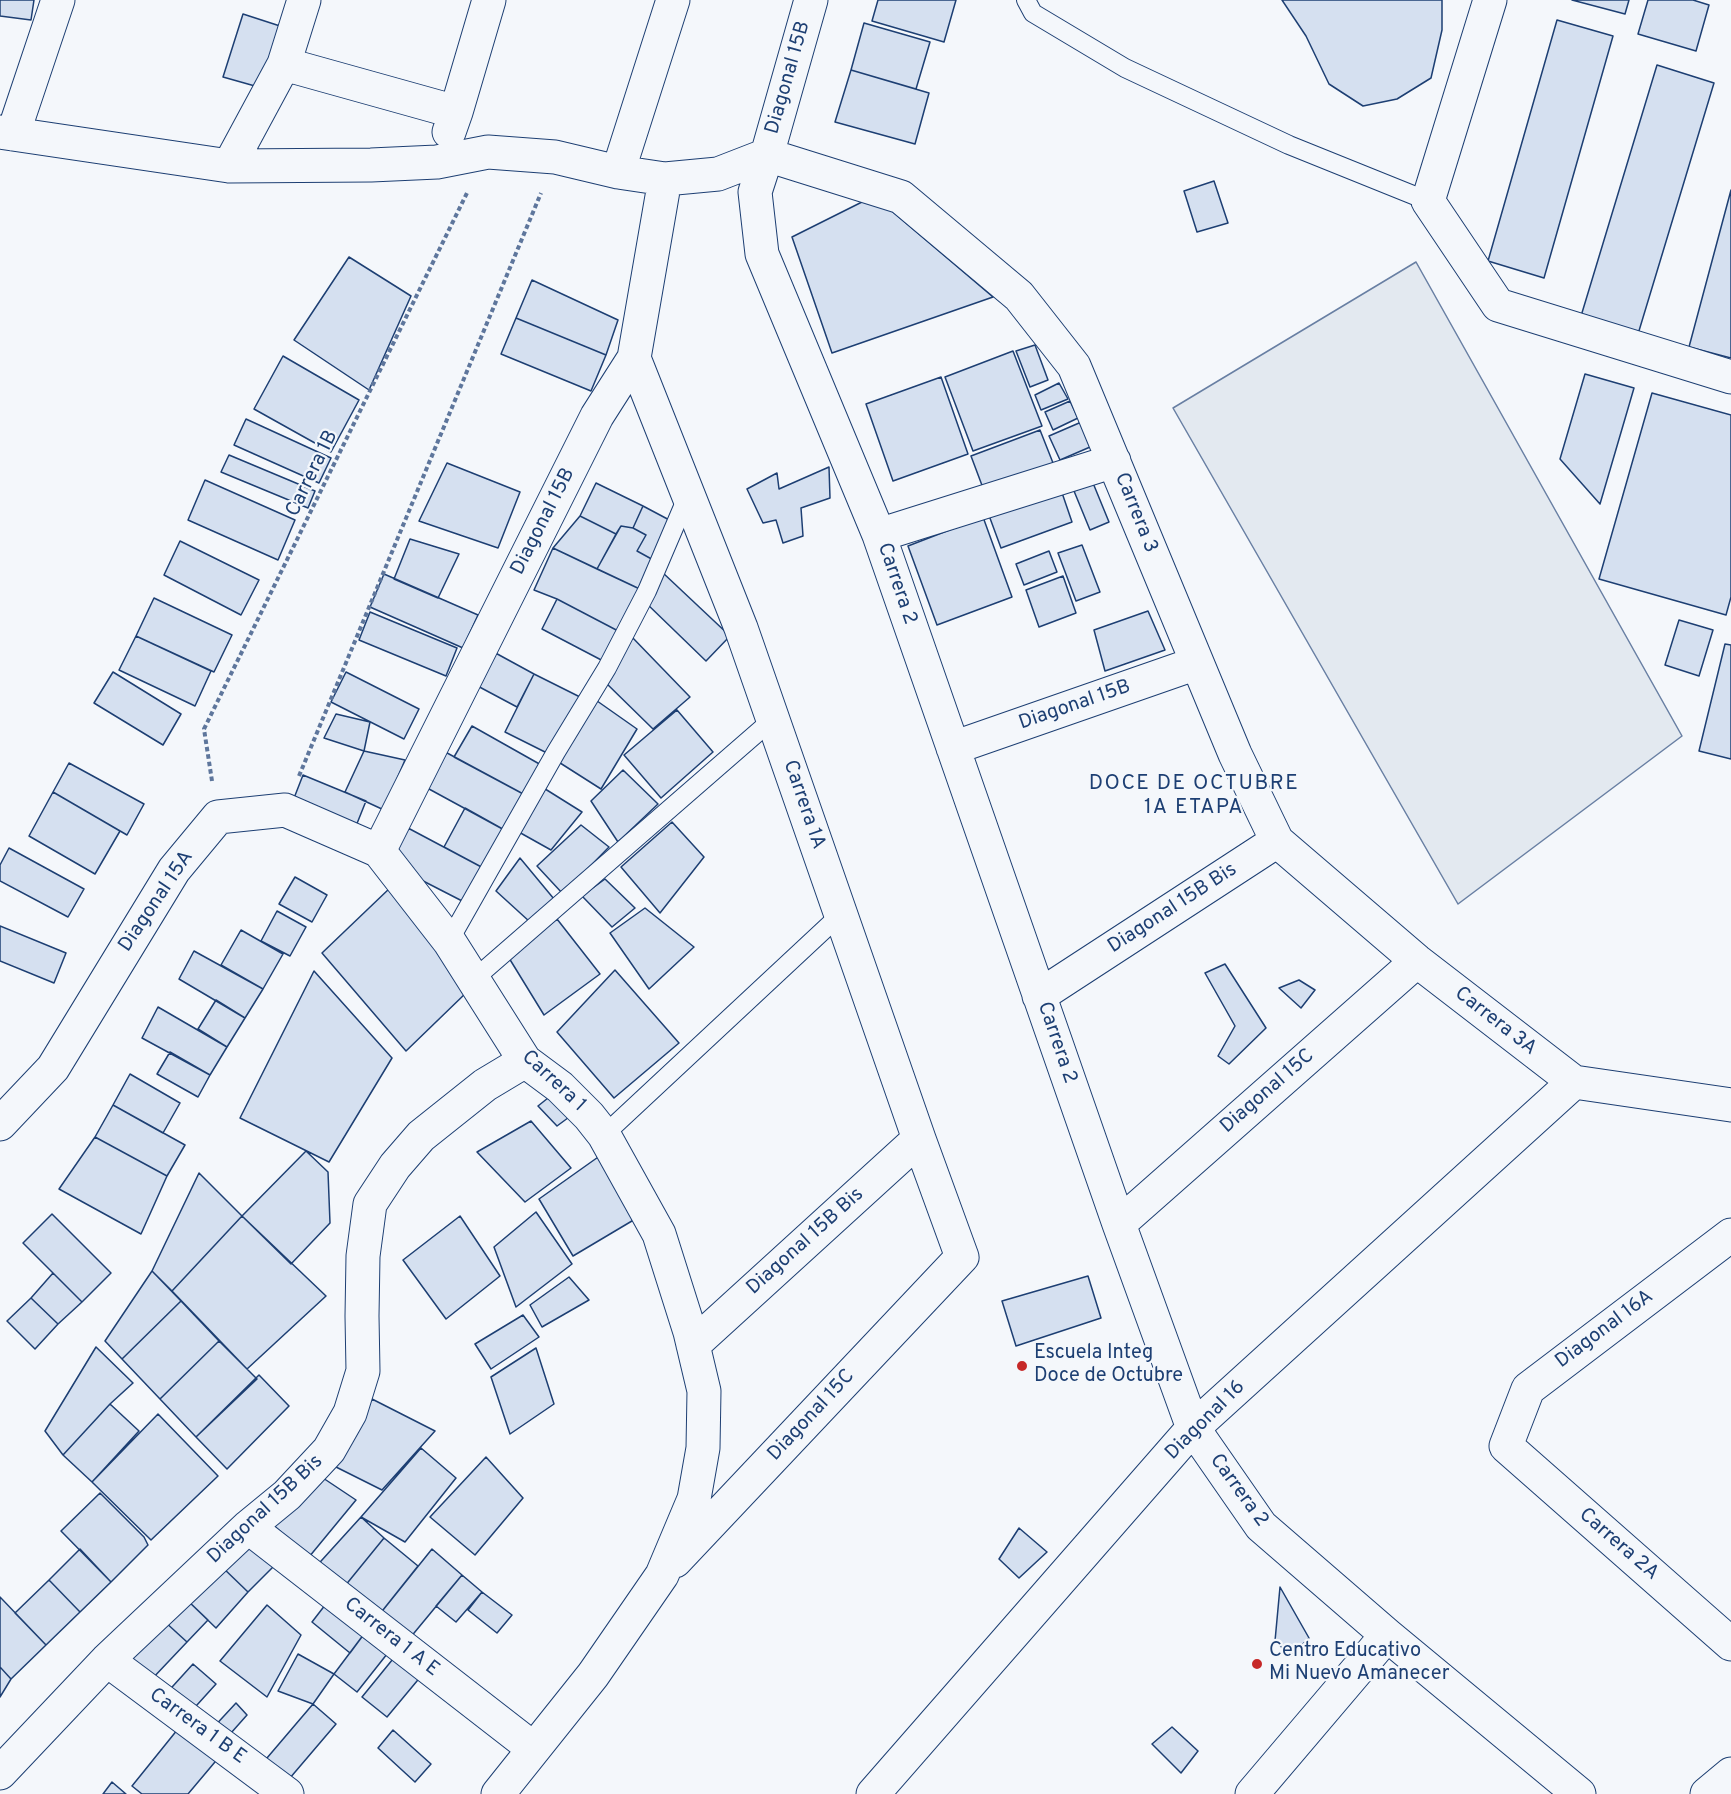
<!DOCTYPE html>
<html>
<head>
<meta charset="utf-8">
<style>
	body { margin:0 }
	canvas { display:block; background:#f4f7fb }
</style>
</head>
<body>
<canvas width="1731" height="1794"></canvas>
<script>
const c = document.querySelector('canvas').getContext('2d');
c.lineJoin = 'round';
function fill(path, color) { c.fillStyle = color; c.fill(path, 'evenodd'); }
function strokePath(path, color, width, dash) { c.strokeStyle = color; c.lineWidth = width; c.lineCap = dash ? 'butt' : 'round'; c.setLineDash(dash || []); c.stroke(path); }
function write(font, color, halo, rows, align = 'center') {
  c.font = font + ' Overpass,sans-serif'; c.lineWidth = 4.5; c.setLineDash([]); c.textBaseline = 'middle'; c.strokeStyle = halo; c.fillStyle = color; for (const [text, x, y, turn = 0] of rows) {
    c.save(); c.translate(x, y); c.rotate((+turn || 0) * Math.PI / 180); c.textAlign = isNaN(turn) ? turn : align; if (halo) c.strokeText(text, 0, 0); c.fillText(text, 0, 0); c.restore();
  }
}
const green = new Path2D(`
	M1416,262l266,474 -224,168 -285,-496z`);
const building = new Path2D(`
	M0,0h34l-3,20 -31,-4z
	M878,0h78l-12,42 -72,-21z
	M1282,0h160v30l-11,48 -34,21 -34,7 -34,-22 -23,-48z
	M1572,0h57l-4,14z
	M1648,0h45l16,5 -13,46 -58,-17z
	M243,14l37,12 -18,62 -39,-11z
	M1557,20l56,16 -69,242 -56,-17z
	M864,23l66,19 -14,47 -65,-19z
	M1657,65l57,18 -79,261 -57,-18z
	M851,70l78,23 -14,51 -80,-22z
	M1214,181l14,42 -31,9 -13,-41z
	M1731,190v168l-42,-11z
	M874,196l119,101 -161,56 -40,-116z
	M349,257l62,39 -42,94 -75,-50z
	M532,280l86,40 -12,35 -90,-37z
	M516,318l90,37 -15,36 -90,-37z
	M1035,345l13,35 -18,7 -14,-36z
	M1013,351l29,75 -69,25 -28,-74z
	M283,356l76,44 -28,52 -77,-43z
	M1585,374l49,14 -34,116 -40,-45z
	M941,377l27,77 -75,27 -27,-77z
	M1059,383l9,16 -27,11 -6,-15z
	M1652,393l79,22v182l-5,18 -127,-36z
	M1070,401l8,17 -25,12 -8,-18z
	M246,419l85,39 -12,25 -85,-38z
	M1086,420l11,24 -37,16 -11,-24z
	M1040,430l15,38 -69,28 -15,-40z
	M229,455l86,36 -7,17 -87,-36z
	M447,463l73,29 -22,56 -79,-27z
	M829,467l1,31 -29,10 2,28 -20,7 -7,-23 -13,3 -16,-34 30,-16 2,16z
	M205,480l90,40 -17,40 -90,-40z
	M596,483l47,23 -10,22 -12,-2 -5,8 -36,-18z
	M1093,483l16,39 -19,8 -16,-39z
	M1059,484l13,38 -71,26 -14,-38z
	M643,506l32,17 -18,39 -20,-11 9,-16 -13,-7z
	M580,516l36,18 -19,35 -44,-21z
	M983,517l29,80 -75,28 -29,-79z
	M621,526l12,2 13,7 -9,16 20,11 -13,29 -47,-22z
	M410,539l49,15 -21,44 -44,-19z
	M180,541l79,39 -18,35 -77,-40z
	M1082,545l18,47 -24,9 -18,-48z
	M553,548l91,43 -22,42 -65,-34 -23,-9z
	M1049,551l8,21 -33,13 -8,-21z
	M662,572l68,64 -24,25 -61,-59z
	M384,574l94,41 -15,33 -93,-41z
	M1063,576l13,37 -37,14 -13,-37z
	M154,598l78,37 -18,37 -78,-36z
	M557,599l65,34 -15,30 -65,-34z
	M1148,611l17,39 -60,21 -11,-41z
	M370,612l87,36 -11,28 -87,-36z
	M1679,620l34,10 -14,46 -34,-11z
	M630,635l60,62 -37,32 -48,-47z
	M136,636l75,35 -16,35 -76,-36z
	M1725,644l6,1v114l-32,-8z
	M490,650l44,24 -17,33 -45,-24z
	M113,672l68,42 -18,31 -69,-42z
	M346,672l73,37 -15,30 -73,-37z
	M534,674l48,24 -29,58 -48,-24z
	M590,696l47,33 -36,60 -44,-28z
	M677,710l36,42 -52,46 -37,-43z
	M336,714l34,8 -6,29 -40,-13z
	M472,726l71,40 -16,30 -73,-39z
	M436,747l91,49 -19,36 -90,-49z
	M364,751l41,9 -21,50 -39,-18z
	M69,763l75,41 -17,31 -74,-43z
	M623,770l35,34 -40,38 -27,-41z
	M303,775l63,26 -14,35 -63,-25z
	M542,787l40,25 -31,38 -34,-19z
	M53,792l67,39 -25,43 -66,-38z
	M465,808l43,24 -21,38 -43,-23z
	M672,822l32,35 -44,56 -39,-46z
	M581,825l28,22 -46,47 -26,-28z
	M408,828l79,42 -19,34 -78,-40z
	M9,848l75,41 -16,28 -68,-36v-16z
	M520,858l34,41 -24,23 -34,-31z
	M295,877l32,18 -15,27 -33,-18z
	M605,879l30,29 -23,19 -30,-31z
	M391,887l77,104 -62,60 -84,-98z
	M645,908l49,39 -45,42 -39,-56z
	M277,911l29,16 -16,29 -29,-15z
	M557,919l43,55 -56,41 -35,-57z
	M0,926l66,27 -12,30 -54,-22z
	M241,930l42,24 -20,35 -42,-24z
	M194,951l69,38 -18,29 -66,-39z
	M1225,964l41,64 -37,36 -11,-8 17,-30 -30,-53z
	M615,970l64,73 -65,55 -57,-66z
	M314,971l78,87 -63,104 -89,-44z
	M1299,980l16,10 -14,18 -22,-20z
	M216,1000l29,18 -18,29 -29,-18z
	M158,1007l69,40 -17,28 -68,-37z
	M170,1052l40,23 -12,22 -41,-23z
	M130,1074l50,29 -17,30 -50,-28z
	M558,1090l18,22 -19,14 -19,-20z
	M113,1105l72,40 -18,31 -72,-39z
	M531,1121l40,47 -46,34 -48,-50z
	M95,1137l72,39 -26,58 -82,-45z
	M306,1151l22,21 2,51 -39,41 -49,-48z
	M601,1155l41,60 -69,41 -34,-57z
	M199,1173l43,43 -70,75 -20,-20z
	M536,1212l36,52 -56,43 -22,-60z
	M52,1214l59,59 -29,29 -59,-59z
	M242,1216l84,80 -79,73 -75,-78z
	M460,1216l40,60 -54,43 -43,-59z
	M152,1271l29,30 -59,58 -17,-18z
	M53,1273l29,29 -24,22 -27,-26z
	M1088,1276l13,42 -85,28 -14,-45z
	M569,1277l20,23 -47,27 -12,-22z
	M31,1298l27,26 -23,25 -28,-28z
	M181,1301l38,40 -59,58 -38,-40z
	M523,1315l16,22 -48,32 -16,-25z
	M219,1341l38,38 -61,58 -36,-38z
	M96,1347l37,36 -23,21 -47,51 -18,-24z
	M536,1348l18,56 -44,30 -19,-57z
	M259,1375l30,31 -62,63 -31,-32z
	M372,1399l63,32 -53,59 -48,-24z
	M110,1404l29,27 -47,51 -29,-27z
	M158,1414l60,62 -67,64 -59,-58z
	M421,1448l35,30 -51,64 -44,-25z
	M486,1457l37,41 -48,57 -45,-38z
	M323,1478l33,22 -47,57 -38,-34z
	M100,1493l44,44 4,8 -37,37 -50,-51z
	M361,1517l23,21 -44,54 -28,-21z
	M1019,1528l28,24 -28,26 -20,-19z
	M248,1535l29,28 -29,29 -28,-27z
	M384,1538l34,28 -43,54 -35,-28z
	M80,1549l31,33 -31,30 -31,-32z
	M432,1549l30,26 -57,69 -30,-24z
	M220,1565l28,27 -32,36 -30,-29z
	M462,1575l20,17 -26,30 -20,-16z
	M49,1580l31,32 -34,33 -31,-32z
	M1280,1587l29,51 -18,18 -16,-15z
	M482,1592l30,23 -15,18 -29,-23z
	M0,1597l46,48 -35,34 -11,-12z
	M186,1599l22,21 -21,22 -23,-21z
	M329,1600l38,30 -17,23 -38,-31z
	M267,1605l34,30 -34,62 -47,-36z
	M164,1621l23,21 -36,38 -22,-21z
	M367,1630l24,19 -34,43 -23,-18z
	M298,1654l36,20 -21,30 -35,-13z
	M397,1654l25,21 -35,42 -25,-20z
	M193,1664l23,20 -29,32 -24,-19z
	M0,1667l11,12 -11,18z
	M236,1703l11,12 -24,27 -12,-12z
	M313,1704l23,20 -52,61 -23,-20z
	M182,1724l38,32 -32,38h-46l-10,-8z
	M1172,1727l26,24 -17,22 -29,-29z
	M393,1730l38,34 -16,18 -37,-34z
	M112,1782l14,12h-23z`);
const path = new Path2D(`
	M299,776l242,-583
	M212,781l-8,-52 263,-536`);
const service = new Path2D(`
	M1026,0l7,13 92,55 164,77 139,56
	M449,941l107,-189 51,-84 40,-77 41,-96
	M473,980l300,-261
	M604,1135l237,-221`);
const minor = new Path2D(`
	M811,0l-44,155 -12,37 7,62 117,281 240,689 74,204 68,98 126,109 192,159
	M1490,0l-62,201 70,104 233,72
	M284,64l172,48
	M0,132l229,34 142,-1 66,-3 51,-10 67,5 63,15 47,7 53,-5 49,-19
	M449,132l7,-20 33,-112
	M13,134l45,-134
	M767,155l134,42 118,99 55,70 161,388 42,87 140,120 157,121 157,23
	M229,166l55,-102 20,-64
	M618,172l55,-172
	M634,358l107,270 178,511 43,118 -287,304
	M879,535l235,-74
	M953,748l244,-85
	M379,851l218,-435 37,-58 31,-179
	M1039,996l238,-155
	M0,1124l53,-56 121,-198 44,-53 67,-7 94,41 70,90 76,120 35,26 29,29 15,19 55,99 31,98 14,59 -1,57 -9,51 -32,76 -69,100 -95,119
	M1119,1224l298,-263
	M1731,1235l-203,154 -22,57 225,198
	M693,1345l226,-206
	M248,1527l286,222
	M107,1660l180,134
	M0,1773l107,-113 141,-133 39,-32 42,-45 21,-37 13,-42 -1,-55 1,-60 7,-52 25,-38 26,-30 64,-51 40,-24
	M873,1794l320,-366 381,-346
	M1252,1794l135,-159
	M1707,1794l24,-20`);
const markers = [
	[1022,1366,6,"#c62828"],
	[1257,1664,6,"#c62828"]
];
const streetNames = [
	["Diagonal 15B",789,78,-74],
	["Carrera 1B",313,474,-64],
	["Carrera 3",1135,513,68],
	["Diagonal 15B",544,522,-63],
	["Carrera 2",896,584,71],
	["Diagonal 15B",1075,706,-19],
	["Carrera 1A",803,805,71],
	["Diagonal 15A",157,902,-56],
	["Diagonal 15B Bis",1173,909,-33],
	["Carrera 3A",1495,1022,38],
	["Carrera 2",1056,1043,71],
	["Carrera 1",553,1082,43],
	["Diagonal 15C",1268,1092,-41],
	["Diagonal 15B Bis",806,1242,-42],
	["Diagonal 16A",1605,1330,-37],
	["Diagonal 15C",812,1416,-47],
	["Diagonal 16",1206,1421,-45],
	["Carrera 2",1238,1491,54],
	["Diagonal 15B Bis",266,1510,-43],
	["Carrera 2A",1618,1545,41],
	["Carrera 1 A E",391,1638,38],
	["Carrera 1 B E",197,1727,36]
];
const poiNames = [
	["Escuela Integ",1034,1354],
	["Doce de Octubre",1034,1377],
	["Centro Educativo",1269,1652],
	["Mi Nuevo Amanecer",1269,1675]
];
const neighbourhoodNames = [
	["DOCE DE OCTUBRE",1194,785],
	["1A ETAPA",1194,809]
];
fill(green, '#e3e9f0');
strokePath(green, '#687fa3', 1.5);
fill(building, '#d5e0f0');
strokePath(building, '#1d3f73', 1.5);
strokePath(service, '#1d3f73', 20);
strokePath(minor, '#1d3f73', 35);
strokePath(path, '#5e769c', 4, [4.5, 3]);
strokePath(service, '#f4f7fb', 18);
strokePath(minor, '#f4f7fb', 33);
for (const [x, y, r, color] of markers) { const dot = new Path2D(); dot.arc(x, y, r, 0, 2 * Math.PI); c.fillStyle = color; c.fill(dot); strokePath(dot, '#f4f7fb', 2); }
write('20px', '#1d3f73', '#f4f7fb', streetNames);
write('20px', '#1d3f73', '#f4f7fb', poiNames, 'left');
c.letterSpacing = '1.5px';
write('21px', '#1d3f73', '#f4f7fb', neighbourhoodNames);
c.letterSpacing = '0px';
</script>
</body>
</html>
